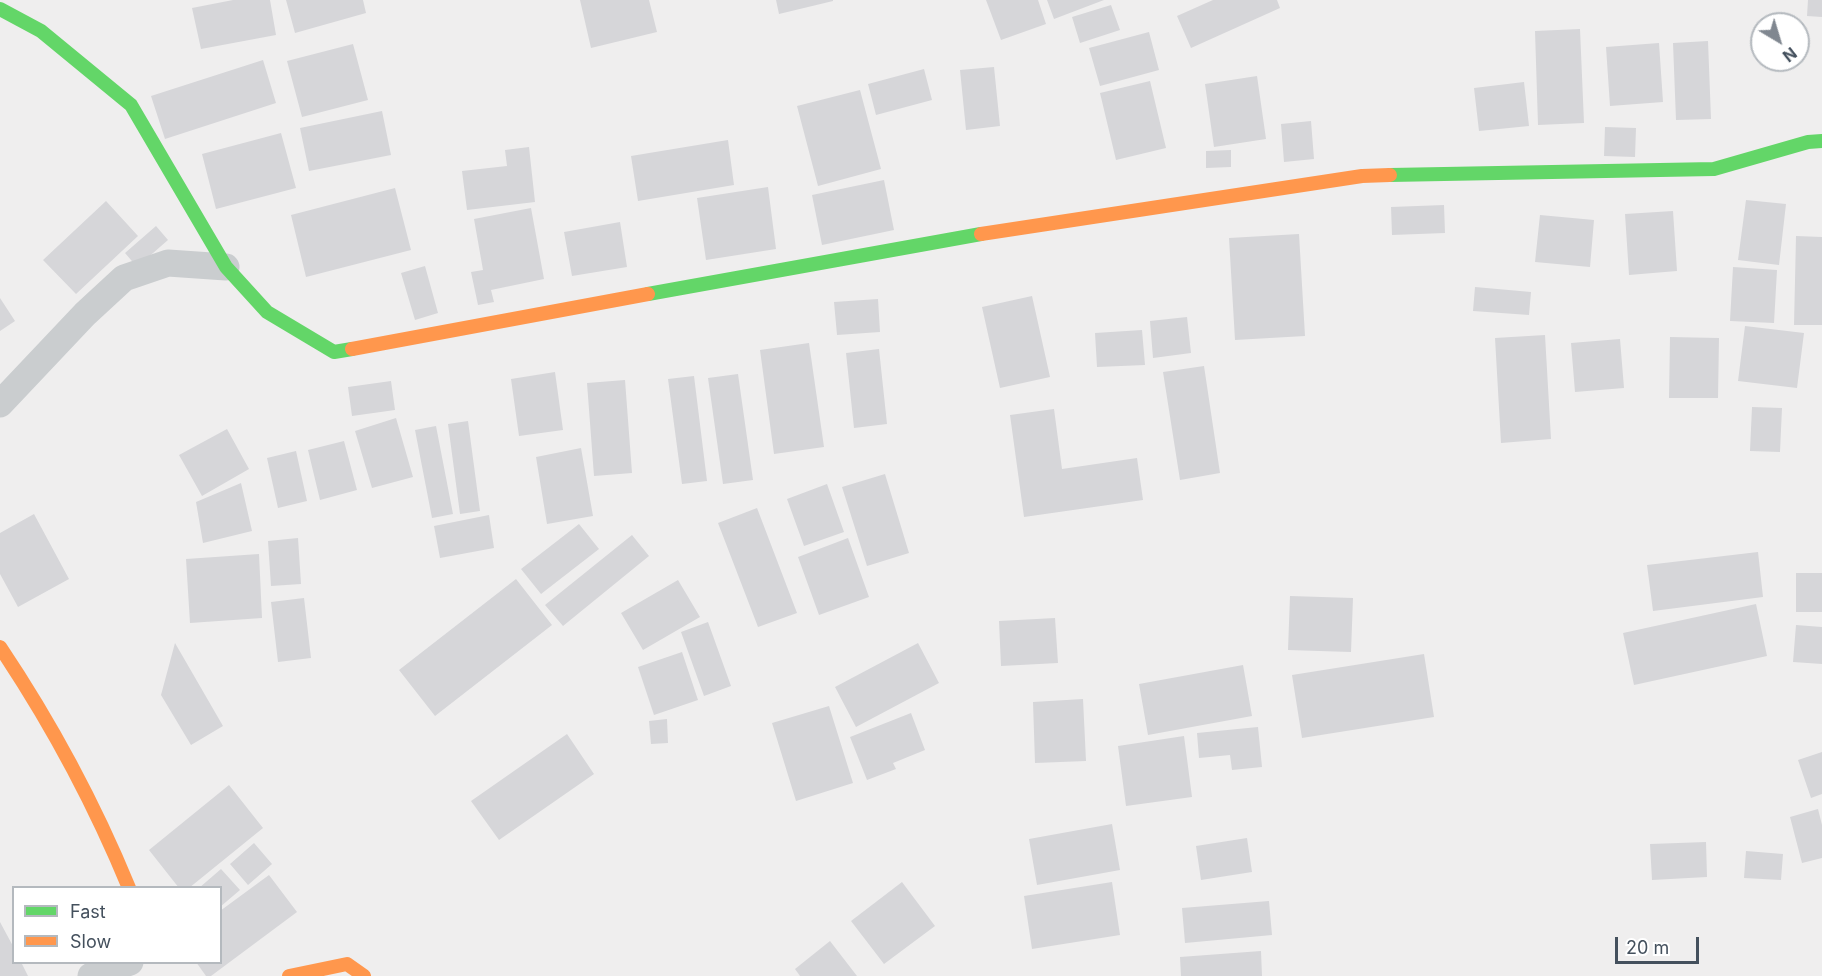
<!DOCTYPE html>
<html>
<head>
<meta charset="utf-8">
<style>
	body { margin:0 }
	#map { position:relative; width:1822px; height:976px; overflow:hidden; background:#efeeee; font-family:Inter,sans-serif }
	canvas { display:block }
	.legend { position:absolute; left:12px; top:886px; width:210px; height:78px; box-sizing:border-box; background:#fff; border:2px solid #b4b9be; margin:0; padding:8px 10px; list-style:none; font-size:18px; color:#44505d }
	.legend li { display:flex; align-items:center; gap:12px; height:30px }
	.legend b { width:30px; border:2px solid #b4b9be }
	.north { position:absolute; left:1750px; top:12px; width:60px; height:60px; box-sizing:border-box; background:#fff; border:2px solid #b4b9be; border-radius:50%; rotate:142deg; font-size:16px; font-weight:700; line-height:24px; text-align:center; color:#44505d }
	.north::after { content:''; display:block; margin:auto; width:21px; height:27px; background:#808790; clip-path:polygon(50% 0,100% 100%,50% 72%,0 100%) }
	.scale { position:absolute; left:1615px; top:937px; width:84px; height:27px; box-sizing:border-box; border:3px solid #44505d; border-top:0; padding-left:8px; font-size:18px; line-height:21px; white-space:nowrap; color:#44505d; -webkit-text-stroke:4px #fff; paint-order:stroke }
</style>
</head>
<body>
<div id="map">
<canvas width="1822" height="976"></canvas>
<ul class="legend">
<li><b style="height:8px;background:#63d668"></b>Fast</li>
<li><b style="height:8px;background:#ff974d"></b>Slow</li>
</ul>
<div class="north">N</div>
<div class="scale">20 m</div>
</div>
<script>
const c = document.querySelector('canvas').getContext('2d');
c.lineJoin = 'round';
function fill(path, color) { c.fillStyle = color; c.fill(path, 'evenodd'); }
function strokePath(path, color, width, dash) { c.strokeStyle = color; c.lineWidth = width; c.lineCap = dash ? 'butt' : 'round'; c.setLineDash(dash || []); c.stroke(path); }
const building = new Path2D(`
	M233,0h37l6,35 -75,14 -9,-41z
	M286,0h77l3,13 -71,20z
	M580,0h69l8,32 -66,16z
	M776,0h57v1l-54,13z
	M986,0h52l8,24 -45,16z
	M1047,0h57l-50,19z
	M1213,0h64l3,8 -89,40 -14,-32z
	M1808,0h14v17l-15,-1z
	M1111,5l9,25 -40,13 -8,-26z
	M1580,29l4,94 -46,2 -3,-94z
	M1149,32l10,38 -59,16 -11,-38z
	M1708,41l3,78 -35,1 -3,-77z
	M1659,43l4,59 -53,4 -4,-59z
	M353,44l15,56 -66,17 -15,-56z
	M263,60l13,43 -111,36 -14,-43z
	M994,67l6,59 -34,4 -6,-60z
	M924,69l8,31 -56,15 -8,-31z
	M1257,76l9,63 -52,8 -9,-63z
	M1150,81l16,67 -50,12 -16,-67z
	M1524,82l5,44 -50,5 -5,-43z
	M860,90l21,79 -63,17 -21,-80z
	M382,111l9,44 -82,16 -9,-43z
	M1311,121l3,38 -30,3 -3,-38z
	M1605,127l31,1 -1,29 -31,-1z
	M281,133l15,55 -80,21 -14,-55z
	M728,140l6,45 -96,16 -7,-45z
	M529,147l6,55 -68,8 -5,-39 45,-5 -2,-16z
	M1231,150v17l-25,1v-17z
	M884,180l10,50 -72,15 -10,-50z
	M768,187l8,62 -70,11 -9,-62z
	M395,188l16,62 -105,27 -15,-62z
	M1746,200l40,4 -7,61 -41,-5z
	M106,201l32,35 -62,58 -33,-34z
	M1444,205l1,28 -53,2 -1,-28z
	M531,208l13,71 -53,11 3,12 -16,3 -7,-33 12,-2 -9,-51z
	M1673,211l4,60 -48,4 -4,-61z
	M1540,215l54,5 -4,47 -55,-5z
	M620,222l7,45 -55,9 -8,-44z
	M156,226l12,14 -31,27 -12,-14z
	M1299,234l6,102 -70,4 -6,-102z
	M1796,236l26,1v88h-28z
	M425,266l13,47 -23,7 -14,-47z
	M1733,267l44,3 -3,53 -44,-2z
	M1475,287l56,5 -2,23 -56,-4z
	M1032,296l18,81 -50,11 -18,-81z
	M0,298l15,23 -15,10z
	M878,299l2,33 -43,3 -3,-33z
	M1187,317l4,36 -38,5 -3,-37z
	M1745,326l59,7 -7,55 -59,-7z
	M1142,330l3,35 -48,2 -2,-34z
	M1545,335l6,104 -50,4 -6,-105z
	M1670,337l49,1 -1,60h-49z
	M1620,339l4,49 -49,4 -4,-49z
	M809,343l15,104 -50,7 -14,-104z
	M879,349l8,75 -33,4 -8,-75z
	M1204,366l16,107 -40,7 -17,-108z
	M555,372l8,58 -44,6 -8,-57z
	M738,374l15,106 -30,4 -15,-106z
	M694,376l13,105 -25,3 -14,-105z
	M625,380l7,93 -38,3 -7,-93z
	M391,381l4,29 -43,6 -4,-29z
	M1752,407l30,1 -2,44 -30,-1z
	M1054,409l8,60 75,-11 6,42 -119,17 -14,-102z
	M396,418l17,59 -41,11 -17,-57z
	M468,421l12,90 -20,3 -12,-90z
	M436,426l17,88 -21,4 -17,-88z
	M227,429l22,40 -47,27 -23,-41z
	M344,441l13,49 -37,10 -12,-50z
	M581,448l12,68 -46,8 -11,-67z
	M296,451l11,50 -29,7 -11,-50z
	M885,474l24,79 -42,13 -25,-79z
	M241,483l11,48 -49,12 -7,-41z
	M827,484l17,48 -40,14 -17,-47z
	M757,508l40,105 -39,14 -40,-104z
	M34,514l35,65 -51,28 -18,-33v-41z
	M489,515l5,33 -54,10 -6,-32z
	M579,524l20,25 -58,45 -20,-25z
	M632,535l17,21 -86,70 -18,-21z
	M298,538l3,46 -30,2 -3,-45z
	M848,538l21,59 -50,18 -21,-58z
	M1758,552l5,45 -110,14 -6,-46z
	M259,554l3,64 -72,5 -4,-64z
	M1796,573h26v39h-26z
	M516,579l36,46 -117,91 -36,-46z
	M678,580l22,37 -57,33 -22,-37z
	M1290,596l63,2 -2,54 -63,-2z
	M304,598l7,60 -33,4 -7,-60z
	M1756,604l11,52 -133,29 -11,-52z
	M1055,618l3,45 -57,3 -2,-45z
	M708,622l23,64 -27,10 -23,-64z
	M1796,625l26,2v37l-29,-2z
	M175,643l48,83 -32,19 -30,-50z
	M918,643l21,40 -83,44 -21,-40z
	M682,652l16,48 -44,15 -16,-48z
	M1424,654l10,63 -132,21 -10,-63z
	M1243,665l9,51 -104,19 -9,-51z
	M1083,699l3,62 -51,2 -2,-61z
	M829,706l24,77 -57,18 -24,-78z
	M911,713l14,37 -32,13 3,6 -29,11 -17,-43z
	M667,719l1,24 -17,1 -2,-23z
	M1258,727l4,40 -30,3 -2,-15 -31,3 -2,-25z
	M567,734l27,40 -95,66 -28,-39z
	M1184,736l8,61 -66,9 -8,-60z
	M1822,752v42l-11,4 -13,-38z
	M229,785l34,43 -74,60h-10l-30,-38z
	M1818,809l4,16v33l-20,5 -12,-46z
	M1112,824l8,46 -83,15 -8,-46z
	M1247,838l5,34 -51,8 -5,-34z
	M1706,842l1,35 -55,3 -2,-36z
	M254,843l18,21 -24,21 -18,-21z
	M1746,851l37,3 -2,26 -37,-2z
	M221,869l19,21 -20,17v-19h-21z
	M269,875l28,37 -86,64h-5l-10,-14h24v-51z
	M902,882l33,44 -51,38 -33,-43z
	M1112,882l8,53 -88,14 -8,-53z
	M1269,901l3,34 -87,8 -3,-35z
	M0,922l14,26v14h7l7,14h-28z
	M830,941l27,35h-57l-5,-7z
	M1261,951l1,25h-81l-1,-19z`);
const street = new Path2D(`
	M0,404l85,-90 39,-36 44,-15 58,4
	M91,976l39,-14`);
const fast = new Path2D(`
	M0,9l41,22 90,74 95,162 41,45 67,40 18,-3
	M1390,175l324,-6 94,-27 14,-1
	M648,294l333,-60`);
const slow = new Path2D(`
	M981,234l381,-58 28,-1
	M352,349l296,-55
	M0,647c51,76 94,156 129,241
	M289,976l58,-12 17,12`);
fill(building, '#d6d6d9');
strokePath(street, '#cacdcf', 27);
strokePath(fast, '#63d668', 14);
strokePath(slow, '#ff974d', 14);
</script>
</body>
</html>
